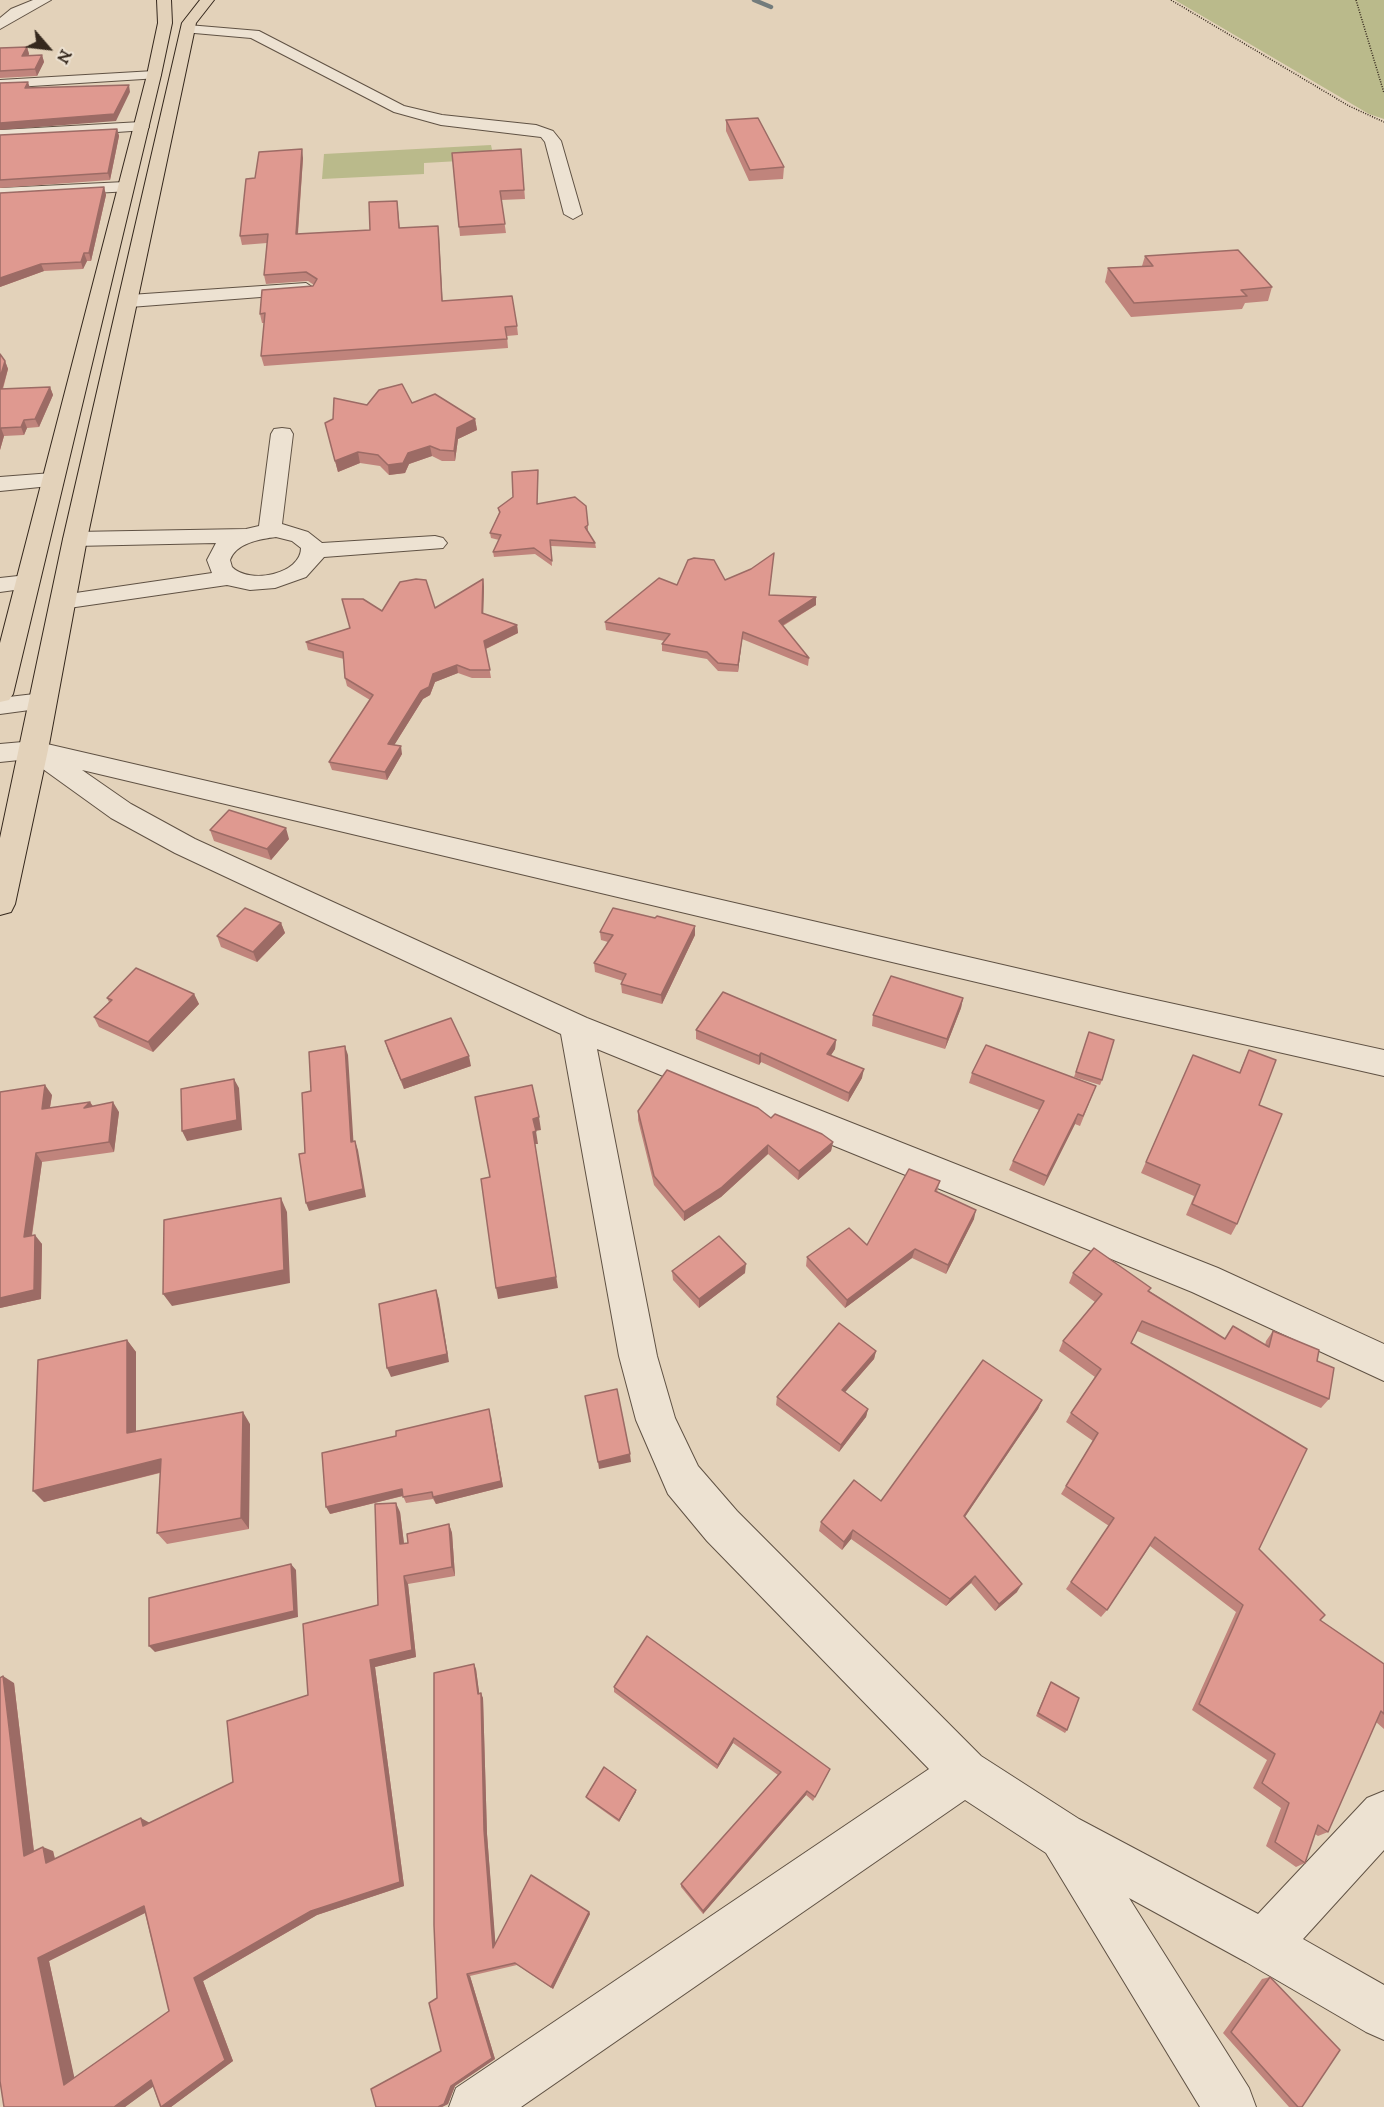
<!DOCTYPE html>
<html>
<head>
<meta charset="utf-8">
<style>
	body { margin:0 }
	#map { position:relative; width:1384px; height:2107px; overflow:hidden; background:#e3d2ba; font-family:"IM FELL DW Pica",serif }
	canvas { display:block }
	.north { position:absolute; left:18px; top:18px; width:60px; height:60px; -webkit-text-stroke:4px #ede2d2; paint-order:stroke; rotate:118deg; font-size:16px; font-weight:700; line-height:24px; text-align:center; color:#35281d }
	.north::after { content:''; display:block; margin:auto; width:21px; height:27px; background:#35281d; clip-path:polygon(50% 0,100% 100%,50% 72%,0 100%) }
</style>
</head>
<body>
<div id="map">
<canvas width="1384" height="2107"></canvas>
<div class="north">N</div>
</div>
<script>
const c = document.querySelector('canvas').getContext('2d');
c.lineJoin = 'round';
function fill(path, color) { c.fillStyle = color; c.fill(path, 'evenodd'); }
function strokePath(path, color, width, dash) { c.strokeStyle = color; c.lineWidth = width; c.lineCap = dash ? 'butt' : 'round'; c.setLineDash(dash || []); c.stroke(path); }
const green = new Path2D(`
	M1175,0h209v119l-15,-5z
	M491,145l3,14 -70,4v11l-102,5 2,-25z`);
const stream = new Path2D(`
	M754,0l17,7`);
const path = new Path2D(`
	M1171,0l178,106 35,16
	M1356,0l28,93`);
const minor = new Path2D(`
	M33,0h18l-51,29v-11l11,-9z
	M188,25l71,6 145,75 38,9 94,10 17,6 8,10 21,73 -9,5 -9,-5 -19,-72 -4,-5 -100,-12 -47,-13 -143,-74 -68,-6 -2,-3z
	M154,71l5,1 2,3 -2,3 -159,10v-8z
	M141,122l8,5 -3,3 -146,10v-10z
	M125,182l8,5 -2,4 -131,7v-10z
	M306,283l9,6 -2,4 -183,14 -9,-6 9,-6z
	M282,428l8,1 3,5 -11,90 26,8 14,11 113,-7 8,2 4,5 -4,5 -119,9 -18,20 -31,11 -25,2 -23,-5 -165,24 -9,-2 -3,-5 3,-5 9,-2 150,-22 -5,-13 9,-17 -141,3 -8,-2 -4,-5 4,-5 8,-2 171,-3 13,-3 12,-92 3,-5zM276,537l16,4 9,7c0,26 -51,37 -69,19l-2,-7c6,-17 30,-21 46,-23z
	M52,473l8,2 3,5 -3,5 -60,6v-14z
	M27,575l9,2 3,5 -3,5 -36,5v-14z
	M43,693l9,2 4,6 -4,6 -52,7v-16z
	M34,741l1090,252 260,57v26l-260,-59 -1042,-247 49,34 64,35 392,179 631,250 166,76v37l-192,-89 -595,-243 60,307 18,62 23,48 39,45 244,245 98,63 179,95 109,-116 17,-7v59l-81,89 81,46v55l-18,-8 -120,-70 -117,-64 120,190 7,19h-56l-154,-254 -81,-53 -444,307h-72l7,-19 473,-319 -222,-228 -39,-47 -32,-74 -17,-64 -58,-322 -386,-181 -64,-35 -82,-59 -29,3v-18z`);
const major = new Path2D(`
	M157,0h14l1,23 -11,52 -148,619 -4,6 -9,2v-59l147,-568 11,-52z
	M200,0h14l-18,23 -109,516 -39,211 -33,154 -4,8 -11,3v-77l63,-299 119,-516z`);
const wall = new Path2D(`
	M27,47l2,7 -1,2 14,-1 2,7 -7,14 -37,2v-30z
	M726,120l58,47 -1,12 -34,2 -23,-50z
	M117,129l2,7 -9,44 -110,8v-53z
	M521,149l4,50 -24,1 5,33 -46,3 -8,-83z
	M303,158l-5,76 72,-4 27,-29 3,27 38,-2 4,75 75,25 1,9 -11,1 1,12 -244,18 -3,-10 4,-33h-3l-2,-9 54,-29 -6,-4 -42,3 -2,-9 3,-32 -25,2 -2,-9 15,-58z
	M104,187l2,8 -15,66h-4l-4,8 -39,2 -44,16v-94z
	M1145,256l127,31 -4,14 -23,2 -3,6 -111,8 -26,-35 3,-14 34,-2z
	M0,354l5,7 3,8 -5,20 47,-2 3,8 -14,32 -12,1 -3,7 -20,1 -4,14z
	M412,403l63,16 2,11 -19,9 -3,22h-13l-10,-5 -23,8 -4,9 -16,2 -9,-9 -20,-3 -22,9 -13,-49 42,-18z
	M538,470l-1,34 51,21v5l-1,1 8,12 1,5 -45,-2 1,20 -17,-12 -41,3 -1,-5 6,-12 -8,-2 -1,-5 9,-20 -1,-5 15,-11z
	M773,561l-4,34 47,2v8l-33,21 26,32 -1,8 -66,-27 -4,33 -20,-1 -11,-12 -45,-8v-7l3,-3 -59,-11 -1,-8 72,-37 48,-5z
	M483,579l1,8 -1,27 34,11 1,8 -32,16 5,29h-19l-14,-5 -23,9 -5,13 -7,4 -29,46 8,9 -15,26 -55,-10 -3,-8 41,-62 -23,-14 -2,-8 -1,-19 -36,-9 -2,-8 44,-14 32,-17 53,-3z
	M210,830l79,9 -18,21 -57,-19z
	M281,923l4,10 -28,29 -36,-15 -4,-11z
	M600,932l95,3 -33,69 -40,-11 -1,-9 2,-3 -28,-9 -1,-9 14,-21 -7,-2z
	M194,994l5,10 -46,48 -54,-25 -5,-10 15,-15 -2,-4z
	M963,998l-2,10 -16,41 -73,-23 1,-11z
	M696,1030l140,10 -1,9 -4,6 31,23 -14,24 -87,-40 -2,3 -63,-26z
	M1089,1032l13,48 -2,5 -26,-8z
	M385,1041l86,25 -67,23 -16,-38z
	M1249,1050l10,55 -22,119 -6,11 -45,-20 8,-19 -53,-23 52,-118 46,18z
	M972,1073l124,13 -16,40 -5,-2 -31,62 -35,-16 4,-9 26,-51 -70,-27z
	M0,1092l52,3 -2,13 40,-6 3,4 26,6 -5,40 -72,10 -10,74 10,8 -1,55 -41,9z
	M638,1111l133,7 62,24 -2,9 -33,29 -30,-26 -47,43 -37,24 -30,-36 -16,-65z
	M940,1181l-3,11 37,27 -28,55 -34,-16 -67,50 -39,-42 1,-9 60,-12z
	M672,1271l73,2 -46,35 -26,-28z
	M1073,1273l78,15 -2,3 76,48 8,-13 32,19 1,-4 7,-10 44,30 12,38 -8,9 -184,-77 -6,12 128,206 61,71 64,44v65l-8,-7 -48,110 -10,4 -3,-2 -10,29 -9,4 -30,-21 15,-38 -28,-20 14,-28 -75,-50 44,-98 -86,-66 -43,64 -6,7 -35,-28 43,-63 -48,-32 32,-53 -27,-19 5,-9 24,-36 -36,-26 4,-10 32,-39 -26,-19z
	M127,1340l9,12v79l114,-7 -1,105 -82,15 -10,-11 3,-60 -116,29z
	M876,1351l-2,8 -29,33 23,17 -2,8 -27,35 -63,-47 1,-8z
	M1042,1400l-4,9 -73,108 52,75 -22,19 -24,-28 -25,23 -95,-67 -9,11 -23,-19 2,-9 60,-21z
	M491,1416l12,71 -67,17 -3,-5 -27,4 -3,-7 -73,18z
	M400,1512l4,31h4l41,-19 3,9 3,43 -47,8 8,73 -41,10 29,219 -87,29 -114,66 30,80 -62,46h-11l-7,-21 -28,21h-121l10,-424 20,168h19l2,8 95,-36 83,-41 75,-87 70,-90zM145,1913l24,98 -95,67 -25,-117z
	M476,1669l3,24 4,5 4,136 8,109 94,-31 1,2 -37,75 -36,-24 -47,11 25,83 -40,27 -7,18 -6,3h-66l65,-56 -4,-53z
	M1051,1682l16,48 -2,3 -29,-17 13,-31z
	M614,1687l216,82 -17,32 -7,-6 -103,119 -22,-27v-3l97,-109 -45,-32 -16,26 -103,-77z
	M636,1790v2l-17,30 -32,-23 -1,-2z
	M1270,1977l32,130h-13l-66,-74 39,-54z`);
const shadedWall = new Path2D(`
	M27,47l2,7 -5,9 -2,-7z
	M42,55l2,7 -7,14 -2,-7z
	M28,82l2,6h-5z
	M129,85l1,7 -14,29 -116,9v-7z
	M117,129l2,7 -9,44 -2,-7z
	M302,149l1,9 -6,85 -1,-9z
	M104,187l2,8 -15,66 -2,-8z
	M438,226l1,9 4,75 -1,-9z
	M84,253l3,8 -4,8 -2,-7z
	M41,264l3,7 -44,16v-9z
	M5,361l3,8 -8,28v-19z
	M50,387l3,8 -14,32 -4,-8z
	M475,419l2,11 -19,9 -3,22 -1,-10 3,-23z
	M24,420l3,8 -3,7 -3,-8z
	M1,428l3,8 -4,14v-20z
	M430,446l2,10 -23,8 -4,9 -16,2 -1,-10 20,-12z
	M358,452l2,11 -22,9 -3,-11z
	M483,579l1,8 -1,34 -1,-8z
	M816,597v8l-38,23 1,-7z
	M517,625l1,8 -33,16 -1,-8z
	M743,632l-1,7 -4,33v-7z
	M457,665l1,8 -23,9 -5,13 -7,4 -33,53 -2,-8 33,-53 12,-17z
	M401,746l1,8 -15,26 -2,-8z
	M286,828l3,11 -18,21 -4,-11z
	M281,923l4,10 -28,29 -4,-10z
	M695,926v9l-33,69 -1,-9z
	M194,994l5,10 -46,48 -5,-10z
	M963,998l-2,10 -16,41 2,-10z
	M836,1040l-1,9 -9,14 1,-9z
	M345,1046l3,9 6,95 -3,-8z
	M761,1053v9l-2,3v-9z
	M469,1056l2,10 -67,23 -3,-9z
	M864,1069l-2,9 -14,24 1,-9z
	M234,1079l5,9 3,42 -55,11 -5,-10z
	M45,1085l7,10 -4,23 -6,-9z
	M90,1102l6,10 -12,-4z
	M113,1102l6,10 -5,40 -5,-10z
	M1078,1114l-3,10 -31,62 3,-10z
	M539,1117l2,13 -6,1 -2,-12z
	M536,1131l2,13h-3l23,144 -60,11 -2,-11 37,-156z
	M355,1141l3,9 8,47 -57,14 -3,-8z
	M833,1142l-2,9 -33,29 1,-9z
	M768,1145v9l-47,43 -37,24v-9z
	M36,1153l6,9 -12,85 -6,-10z
	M281,1198l6,14 3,71 -118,23 -9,-12z
	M976,1210l-2,9 -28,55 2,-9z
	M35,1235l7,9 -1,55 -41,9v-10z
	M915,1249l-3,9 -67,50 2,-8z
	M746,1264l-1,9 -46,35v-9z
	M436,1290l3,9 10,63 -58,15 -4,-9z
	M127,1340l9,12v92l-9,-11z
	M876,1351l-2,8 -34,39 2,-8z
	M1042,1400l-4,9 -78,115 4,-8z
	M489,1409l14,78 -67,17 -3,-7z
	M868,1409l-2,8 -27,35 2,-7z
	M243,1412l7,12 -1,105 -8,-11z
	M630,1454l1,8 -32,7 -1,-7z
	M161,1459l9,11 -126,32 -11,-11z
	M402,1489l4,6 -76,19 -4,-7z
	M396,1503l4,9 5,40 -5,-8z
	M449,1524l3,9 3,43 -3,-9z
	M853,1530l-2,9 -9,11 2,-8z
	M291,1564l5,6 2,47 -143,35 -6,-6z
	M404,1576l4,8 8,73 -41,10 29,219 -87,29 -114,66 30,80 -62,46h-10l33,-129 176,-318z
	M975,1576l-4,7 -25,23 4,-7z
	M1022,1584l-5,8 -22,19 4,-7z
	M474,1664l2,5 4,30 -2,-5z
	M3,1676l11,7 21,178 -11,-5z
	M481,1693l2,5 4,136 9,116 -3,-2 -9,-118z
	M734,1738l-1,5 -16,26 1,-4z
	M636,1790v2l-17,30v-2z
	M807,1791l-1,4 -103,119v-3z
	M141,1818l9,5 -7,3z
	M43,1847l10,4 4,17 -11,-5z
	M144,1906l9,3 -104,52 27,124h-12l-26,-127z
	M589,1912l1,2 -37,75 -2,-2z
	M467,1974l3,2 25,83 -40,27 -7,18 -6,3h-4z
	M151,2080l10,1 -36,26h-11z`);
const building = new Path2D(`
	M27,47l-5,9 20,-1 -7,14 -35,2v-23z
	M28,82l-3,6 104,-3 -15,29 -114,9v-40z
	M758,118l26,49 -34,3 -24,-50z
	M117,129l-9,44 -108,7v-45z
	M302,149l-6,85 74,-4 -1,-28 28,-1 2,27 39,-2 4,75 70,-5 5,30 -12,1 2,12 -246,17 4,-43 -5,1 2,-24 51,-4 4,-7 -11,-7 -42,3 4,-41 -28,2 6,-57 9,-1 4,-26z
	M521,149l3,41 -24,1 5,33 -46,3 -7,-74z
	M104,187l-15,66h-5l-3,9 -40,2 -41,14v-85z
	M1238,250l34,37 -31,3 6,6 -113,7 -26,-35 45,-2 -8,-10z
	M0,354l5,7 -5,17z
	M402,384l10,19 23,-9 40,25 -18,9 -3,23 -14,-1 -10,-4 -22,7 -5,10 -15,2 -10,-10 -20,-3 -23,9 -10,-38 8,-4 1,-21 33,7 12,-15z
	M50,387l-15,32 -11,1 -3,7 -20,1 -1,2v-41z
	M538,470l-1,34 38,-7 11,9 2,19 -3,2 10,16 -45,-3 2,21 -18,-13 -41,4 8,-17 -11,-2 10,-21 -2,-4 15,-11 -1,-25z
	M774,553l-5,42 47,2 -37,24 30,37 -66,-26 -5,33 -20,-2 -11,-11 -45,-8 8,-10 -65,-12 54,-44 18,7 11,-25 6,-2 20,2 11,20 26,-11z
	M416,579l10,1 9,28 48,-29 -1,34 35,12 -33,16 6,29h-20l-13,-5 -24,9 -4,13 -8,4 -33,53 13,2 -16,26 -56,-10 44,-67 -28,-17 -2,-26 -37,-10 44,-14 -8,-29h21l19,12 18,-29z
	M229,810l57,18 -19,21 -57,-19z
	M245,908l36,15 -28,29 -36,-16z
	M613,908l42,10 2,-2 38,10 -34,69 -40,-11 5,-10 -32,-11 19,-28 -13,-3z
	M136,968l58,26 -46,48 -54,-25 18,-17 -5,-2z
	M891,976l72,22 -16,41 -74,-24z
	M723,992l113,48 -9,14 37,15 -15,24 -88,-40 -2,3 -63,-26z
	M451,1018l18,38 -68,24 -16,-39z
	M1089,1032l25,8 -12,40 -26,-8z
	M986,1045l110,41 -13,30 -5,-2 -31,62 -34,-15 31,-60 -72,-28z
	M345,1046l6,96 4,-1 8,48 -57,14 -7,-49 6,-1 -3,-60 9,-2 -2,-39z
	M1249,1050l27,10 -17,45 23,9 -45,110 -45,-20 8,-19 -54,-23 47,-107 47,18z
	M667,1070l91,38 13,10 4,-4 47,20 11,8 -34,29 -31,-26 -47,43 -37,24 -30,-36 -16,-65z
	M234,1079l3,41 -55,11 -1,-42z
	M45,1085l-3,24 48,-7 -6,6 29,-6 -4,40 -73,11 -12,84 11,-2 -1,55 -34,8v-206z
	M532,1085l7,32 -6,2 3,12 -3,1 23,145 -60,11 -15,-109 9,-2 -15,-80z
	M909,1169l31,12 -5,10 41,19 -28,55 -33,-16 -68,51 -40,-43 42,-29 18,17z
	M281,1198l3,72 -121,24 1,-74z
	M719,1236l27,28 -47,35 -27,-28z
	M1094,1248l57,40 -3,3 77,48 8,-13 36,21 4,-16 46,19 -2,11 17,7 -5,31 -187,-78 -11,22 176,106 -48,100 66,66 -5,5 64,44v50l-3,-3 -53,121 -10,-7 -13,38 -30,-21 14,-39 -27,-20 13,-29 -76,-50 44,-99 -88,-68 -48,73 -36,-28 43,-64 -48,-32 32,-53 -27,-20 30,-44 -38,-28 39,-47 -29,-21z
	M436,1290l11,64 -60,14 -8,-64z
	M839,1323l37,28 -34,39 26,19 -27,36 -64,-48z
	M127,1340v93l116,-21 -2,106 -84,15 4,-74 -128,32 5,-131z
	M983,1360l59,40 -78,116 58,68 -23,20 -24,-28 -25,23 -97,-69 -9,12 -23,-20 33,-42 27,21z
	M617,1389l13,65 -32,8 -13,-66z
	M489,1409l12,72 -68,16 -1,-5 -29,5 -1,-8 -76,18 -4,-54 74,-17v-5z
	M396,1503l4,41 8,-1 -1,-9 42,-10 3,43 -48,9 8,74 -42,10 30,222 -89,29 -117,67 31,82 -64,47 -10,-27 -37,27h-110l-4,-26v-403l3,-2 21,180 19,-9 3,16 95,-45 2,8 90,-44 -6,-61 81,-26 -5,-71 75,-19 -3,-101zM144,1906l25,105 -105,74 -26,-127z
	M291,1564l3,47 -145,35v-48z
	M647,1636l183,133 -15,28 -8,-6 -104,120 -22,-27 100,-112 -47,-34 -16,27 -104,-78z
	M474,1664l4,30 3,-1 3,137 9,118 38,-73 58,37 -38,75 -36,-24 -48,11 25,84 -41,28 -7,18 -6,3h-62l-5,-18 70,-38 -12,-48 8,-5 -3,-73v-252z
	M1051,1682l28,16 -12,32 -29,-17z
	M604,1767l32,23 -17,30 -33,-23z
	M1270,1977l70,73 -38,57h-4l-67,-75z`);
fill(green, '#baba8b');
strokePath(stream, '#737c7c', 4.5);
strokePath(minor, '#605244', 2);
strokePath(major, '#35281d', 2);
strokePath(path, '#35281d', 1.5, [1, 1.5]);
fill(minor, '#ede2d2');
fill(major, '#e3d2ba');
fill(wall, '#c0847c');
fill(shadedWall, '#9c6b65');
fill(building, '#df9990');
strokePath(building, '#9c6b65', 1.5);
</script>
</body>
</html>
